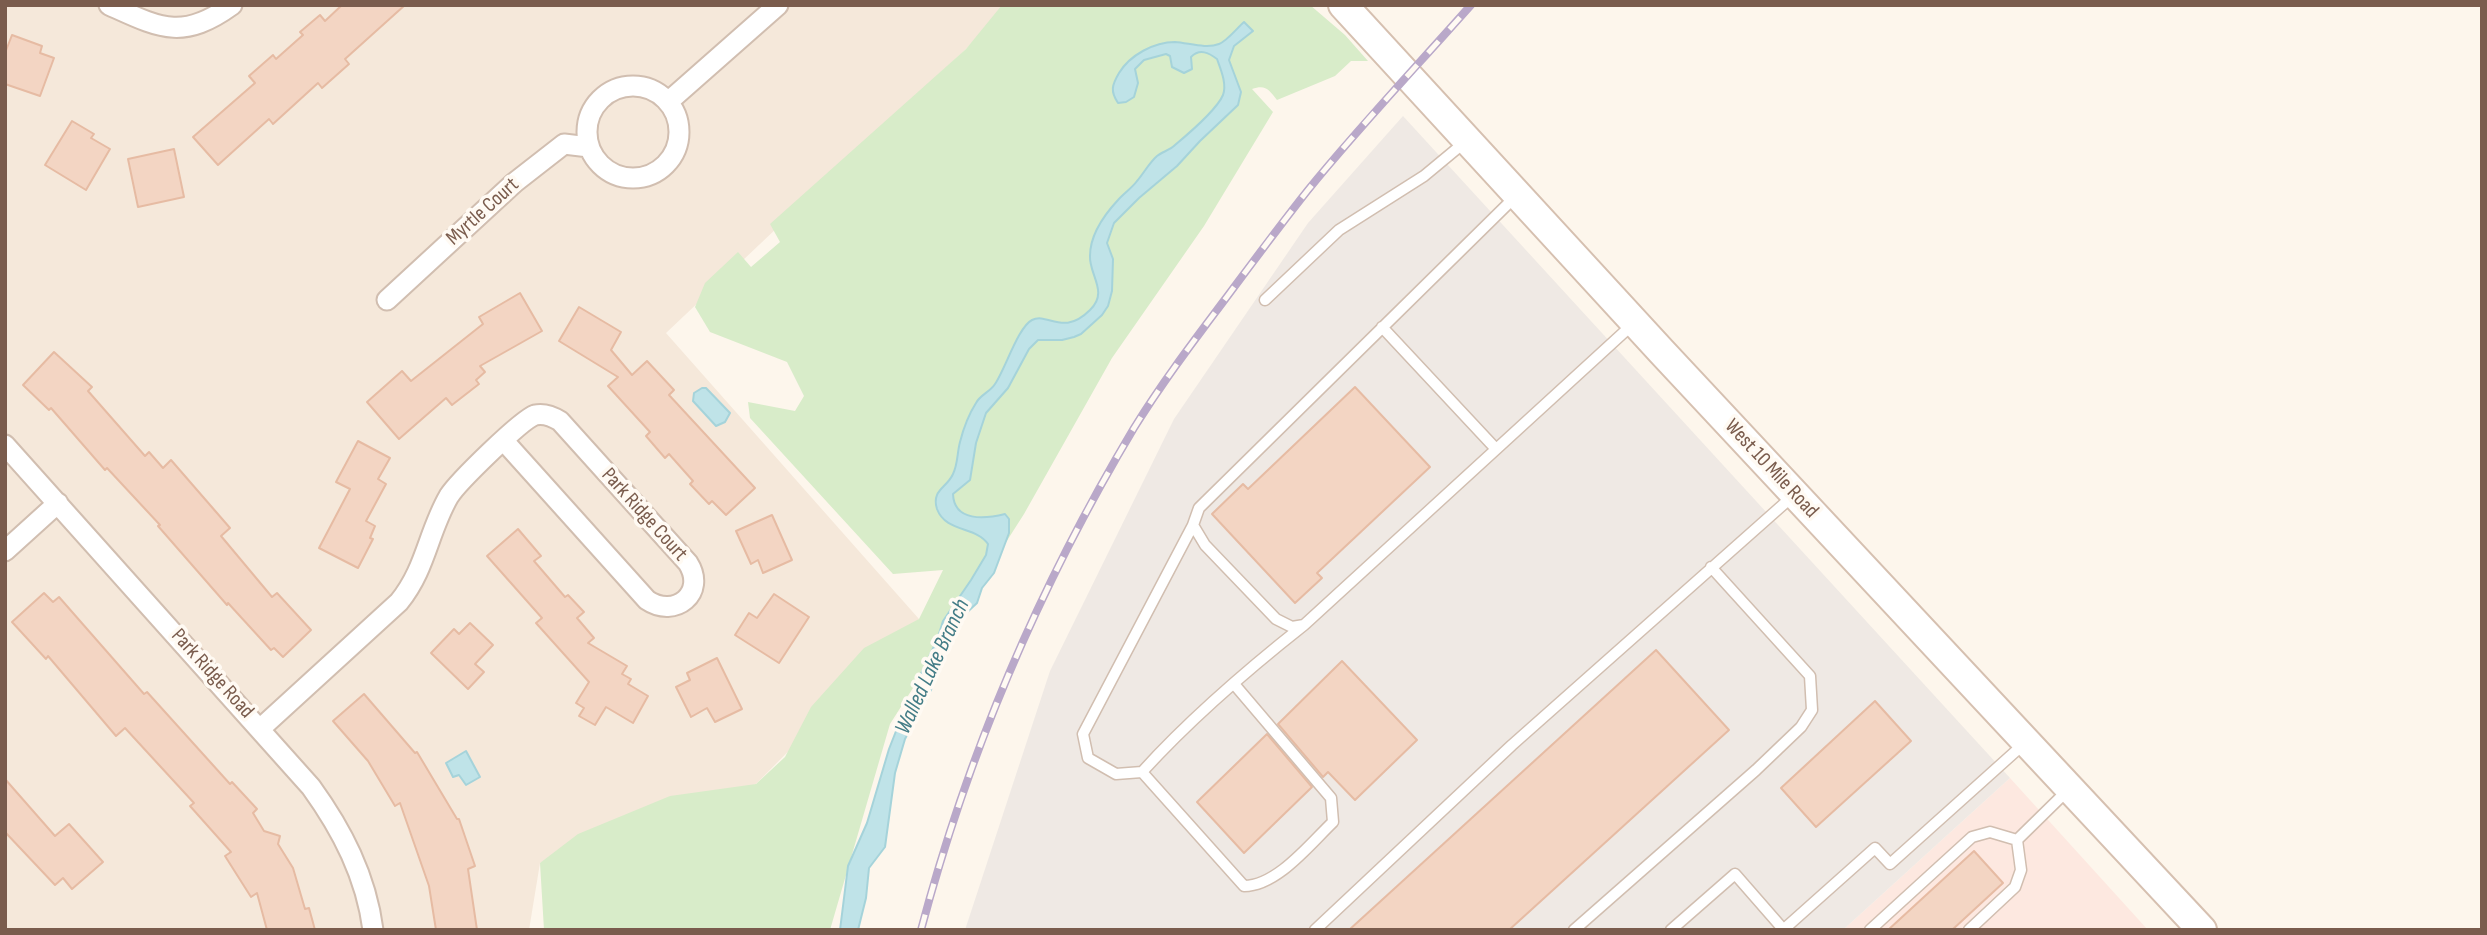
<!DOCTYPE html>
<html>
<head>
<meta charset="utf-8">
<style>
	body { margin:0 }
	#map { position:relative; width:2487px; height:935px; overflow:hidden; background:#fdf6ec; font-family:"Sofia Sans Condensed",sans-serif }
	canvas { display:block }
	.frame { position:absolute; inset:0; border:7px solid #7a5c4d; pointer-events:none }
</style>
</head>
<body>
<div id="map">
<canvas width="2487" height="935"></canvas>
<div class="frame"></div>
</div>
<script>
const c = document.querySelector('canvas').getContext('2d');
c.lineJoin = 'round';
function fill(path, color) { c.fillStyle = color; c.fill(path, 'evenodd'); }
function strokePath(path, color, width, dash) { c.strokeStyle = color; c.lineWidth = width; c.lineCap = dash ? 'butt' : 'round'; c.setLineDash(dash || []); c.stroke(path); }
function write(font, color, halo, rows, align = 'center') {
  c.font = font + ' "Sofia Sans Condensed",sans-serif'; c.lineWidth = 7; c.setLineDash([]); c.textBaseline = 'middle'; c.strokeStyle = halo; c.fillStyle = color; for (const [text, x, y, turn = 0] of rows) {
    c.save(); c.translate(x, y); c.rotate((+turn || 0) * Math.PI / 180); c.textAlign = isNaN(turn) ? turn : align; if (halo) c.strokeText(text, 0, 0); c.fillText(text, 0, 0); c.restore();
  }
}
const residential = new Path2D(`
	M5,5h1002l-41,44 -300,284 253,286 -163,165 -216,79 -11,67h-524z`);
const commercial = new Path2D(`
	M2010,778l138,152h-305z`);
const industrial = new Path2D(`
	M1403,116l607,662 -167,152h-878l85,-259 124,-252 134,-196z`);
const green = new Path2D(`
	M1002,5h308l35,30 23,26h-17l-16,15 -58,24c-8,-10 -11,-16 -25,-11l21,23 -69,114 -92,132 -88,156 -134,210 -60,206h-286l-4,-67 38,-29 92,-38 86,-12 29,-27 26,-50 53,-59 55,-29 24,-49 -50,4 -143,-156 -2,-16 47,9 9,-15 -17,-34 -77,-30 -15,-25 10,-24 33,-31 13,15 29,-25 -10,-18 196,-175z`);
const water = new Path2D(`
	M1244,22l9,9 -19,15 -5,14 12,32 -3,13 -38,36 -23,25 -38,32 -25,25 -7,20 6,16 -1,32 -4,15 -6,9 -21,19 -7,3 -12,3h-24l-9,9 -21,39 -22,25 -10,30 -6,37 -17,14c1,28 32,25 52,20l4,5v14l-15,40 -12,15 -5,15 -16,15 -21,40 -9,32 -26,49 -10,34 -10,74 -16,21 -3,30 -8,32h-18l8,-64 19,-43 22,-74 11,-28 7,-9 12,-34 18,-38 6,-19 28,-41 15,-25 2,-11c-12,-18 -42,-11 -51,-35 -6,-19 10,-21 16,-35 5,-10 4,-21 7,-32 3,-12 9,-28 16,-39 4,-8 14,-11 19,-19 10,-14 23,-57 37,-64 16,-8 31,17 58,-10 19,-18 -1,-35 0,-54 0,-21 15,-42 28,-56 6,-7 14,-12 19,-19 7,-8 12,-18 20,-25 5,-4 13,-6 18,-11 12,-10 42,-36 48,-50 4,-11 -2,-25 -6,-36 -8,-6 -17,-11 -26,-2l1,12 -8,4 -12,-6 -2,-11 -4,-2 -22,6 -9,9 3,14 -4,14 -8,5 -8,1c-8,-12 -6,-18 1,-30 11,-18 35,-31 56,-31 14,1 31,7 44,2 8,-3 18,-16 25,-22z
	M702,388h4l24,25 -5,9 -9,4 -23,-25 1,-8z
	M466,751l14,26 -14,8 -7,-10 -6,2 -7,-14z`);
const building = new Path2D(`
	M342,5h63l-60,54 4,5 -27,24 -4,-5 -45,41 -4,-5 -51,46 -25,-28 62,-54 -6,-7 24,-21 3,4 27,-24 -3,-3 20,-17 5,6z
	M12,35l30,11 -2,7 14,5 -14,38 -35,-12v-31z
	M72,121l22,13 -3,4 19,11 -24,41 -41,-25z
	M174,149l10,48 -46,10 -10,-48z
	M520,293l22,38 -62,35 5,6 -9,8 3,4 -27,21 -6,-7 -47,41 -32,-37 35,-31 9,10 72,-57 -4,-7z
	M579,307l42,25 -10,18 21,25 15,-14 27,29 -5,5 86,93 -29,27 -14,-14 -3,3 -19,-20 3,-3 -24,-27 -4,4 -19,-22 4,-4 -42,-46 10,-9 -59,-36z
	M54,352l38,35 -4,4 57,65 4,-4 14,16 8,-8 59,68 -9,8 51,61 5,-4 34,37 -28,27 -9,-9 -3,2 -43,-47 -1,2 -69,-79 2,-1 -53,-57 -2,2 -54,-62 -2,2 -26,-25z
	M1355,387l75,80 -113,106 5,5 -27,25 -83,-89 31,-30 5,5z
	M358,441l32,17 -12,21 8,5 -20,37 9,5 -5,12 3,1 -15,29 -39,-20 31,-59 -14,-7z
	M772,515l20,45 -29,13 -5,-13 -7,4 -15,-33z
	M518,529l23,27 -7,5 31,36 3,-2 16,17 -7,6 17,20 -6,5 39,23 -5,8 9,5 -3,5 20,12 -15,27 -27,-16 -11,18 -16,-9 5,-8 -8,-5 13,-21 -53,-59 6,-5 -55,-62z
	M44,593l9,9 6,-5 85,97 3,-2 83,92 2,-2 25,27 -4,4 11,18 16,5 -2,8 15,24 12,41 4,-1 6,22h-48l-10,-37 -6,4 -26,-41 6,-4 -41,-46 4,-3 -69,-75 -9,8 -68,-80 -2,3 -34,-37z
	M774,594l35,23 -30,46 -44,-28 14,-22 8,5z
	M470,623l23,22 -18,19 9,8 -16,17 -37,-36 23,-24 5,5z
	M1656,650l73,80 -220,200h-160z
	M717,658l25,51 -27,13 -8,-14 -16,9 -15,-30 14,-7 -3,-7z
	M1342,661l75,79 -62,60 -27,-28 -5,5 -45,-53z
	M364,694l51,59 2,-1 40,67h2l16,47 -7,3 9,61h-41l-7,-44 -29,-83 -5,3 -27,-45 -35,-40z
	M1875,701l36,40 -95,86 -35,-39z
	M1267,734l45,53 -68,66 -47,-51z
	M5,779l50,57 14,-12 34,38 -31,27 -9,-11 -8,7 -50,-53z
	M1974,851l29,32 -51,47h-64z`);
const service = new Path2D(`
	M1515,197l-316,311 -6,17 12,20 71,74 16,8 12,-2 329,-301
	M1265,300l74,-70 85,-54 41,-34
	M1382,327l114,122
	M1193,525l-110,209 5,24 28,16 26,-2c49,-54 105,-102 162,-147
	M1142,772l102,114c33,0 66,-42 89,-64l-2,-24 -97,-114
	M2017,840l52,-51
	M1315,930l197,-185 282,-250
	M1574,930l182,-160 45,-43 11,-17 -2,-34 -99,-109
	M1671,930l64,-56 48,55
	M1783,930l92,-82 15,16 136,-122
	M1870,930l102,-93 18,-5 27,8
	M1969,930l46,-43 6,-17 -4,-30`);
const minor = new Path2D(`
	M109,5c51,23 73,36 123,0
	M587 132a46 46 0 1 1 92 0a46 46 0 1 1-92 0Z
	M668,102l110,-97
	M387,300l127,-117 50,-39 25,3
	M5,445l306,342c31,43 55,89 62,143
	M5,551l53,-48
	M261,728l138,-126c27,-33 29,-70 50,-106 9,-14 72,-76 86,-81 9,-2 17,1 25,6l128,142c19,30 -13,56 -41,37l-143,-159`);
const secondary = new Path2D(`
	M1343,5l319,347 540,578`);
const rail = new Path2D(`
	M921,930c47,-177 119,-345 213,-502 29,-47 62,-90 95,-134 26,-35 52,-70 79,-104 52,-64 109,-124 163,-185`);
const streetNames = [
	["Myrtle Court",483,212,-42],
	["West 10 Mile Road",1771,469,47],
	["Park Ridge Court",644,515,48],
	["Park Ridge Road",212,674,48]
];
const waterNames = [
	["Walled Lake Branch",933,667,-65]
];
fill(residential, '#f5e8da');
fill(commercial, '#fde8e0');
fill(industrial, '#efe9e4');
fill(green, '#d8ecc9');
fill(water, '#bfe3e8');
strokePath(water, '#a5d3da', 2);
fill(building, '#f3d5c3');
strokePath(building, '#e6bba3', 2);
strokePath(service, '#d1beb0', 13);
strokePath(minor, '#d1beb0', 23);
strokePath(secondary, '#d6c0b0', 32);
strokePath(service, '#fff', 10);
strokePath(minor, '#fff', 19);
strokePath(secondary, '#fff', 28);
strokePath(rail, '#b9a8c9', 8);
strokePath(rail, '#fffaf3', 5, [16]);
write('21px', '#7a5c4d', '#fffaf3', streetNames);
write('italic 23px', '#437c86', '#fffaf3', waterNames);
</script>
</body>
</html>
